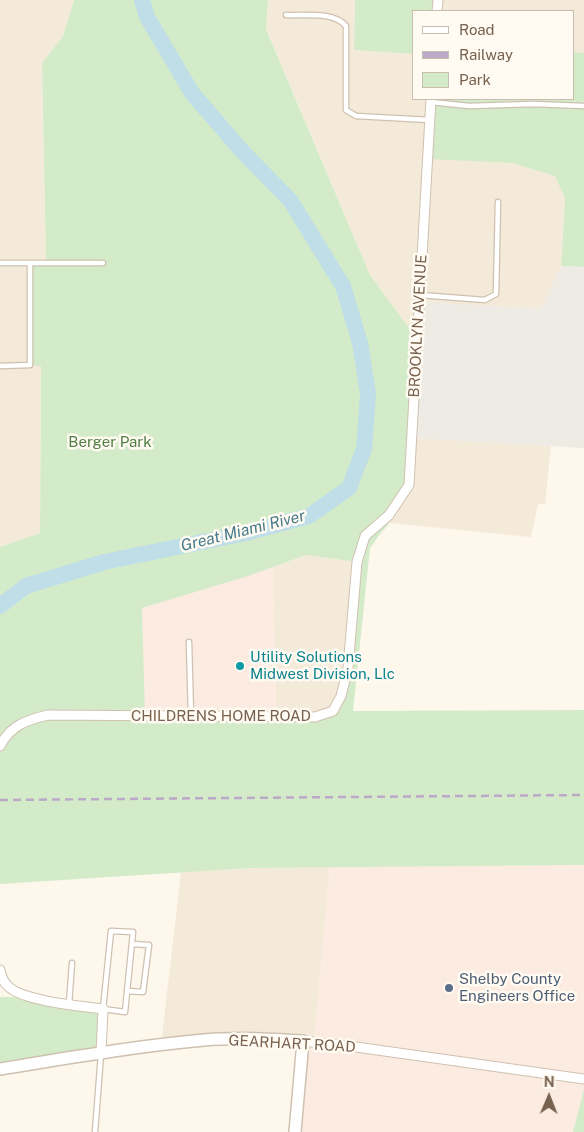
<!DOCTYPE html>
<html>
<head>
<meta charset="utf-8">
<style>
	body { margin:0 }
	#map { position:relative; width:584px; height:1132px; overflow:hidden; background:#fdf7ec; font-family:"Public Sans",sans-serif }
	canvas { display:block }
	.legend { position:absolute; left:412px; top:10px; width:162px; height:90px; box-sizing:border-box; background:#fffbf2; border:1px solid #c9bdb0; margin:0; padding:6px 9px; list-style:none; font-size:15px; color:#78614e }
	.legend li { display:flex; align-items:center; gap:10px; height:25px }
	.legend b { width:25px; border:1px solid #c9bdb0 }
	.north { position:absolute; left:524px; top:1072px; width:50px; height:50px; -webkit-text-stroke:4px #fffbf2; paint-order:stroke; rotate:1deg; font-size:14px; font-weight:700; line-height:20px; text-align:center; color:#78614e }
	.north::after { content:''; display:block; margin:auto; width:18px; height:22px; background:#78614e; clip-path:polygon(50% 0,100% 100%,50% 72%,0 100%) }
</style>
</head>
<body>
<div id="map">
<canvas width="584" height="1132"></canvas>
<ul class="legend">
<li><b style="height:6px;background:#fff"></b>Road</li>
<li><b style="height:6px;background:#bca8c8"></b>Railway</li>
<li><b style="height:14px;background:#d4ebc9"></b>Park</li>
</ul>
<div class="north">N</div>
</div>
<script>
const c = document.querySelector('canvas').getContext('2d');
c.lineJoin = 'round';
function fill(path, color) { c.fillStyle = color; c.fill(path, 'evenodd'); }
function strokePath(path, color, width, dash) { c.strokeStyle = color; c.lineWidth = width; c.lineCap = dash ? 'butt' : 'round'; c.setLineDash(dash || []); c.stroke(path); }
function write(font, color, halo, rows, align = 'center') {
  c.font = font + ' "Public Sans",sans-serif'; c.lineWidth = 5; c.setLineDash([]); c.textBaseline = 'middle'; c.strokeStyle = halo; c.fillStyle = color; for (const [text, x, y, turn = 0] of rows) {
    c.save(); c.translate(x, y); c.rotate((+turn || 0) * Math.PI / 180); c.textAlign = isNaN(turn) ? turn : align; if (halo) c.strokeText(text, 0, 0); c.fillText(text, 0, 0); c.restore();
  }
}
const residential = new Path2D(`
	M0,0h74l-11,36 -21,27 4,201 -16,101h11l-1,168 -40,14z
	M268,0h87l-1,50 59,4v45h18l-3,59 84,5 44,13 9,22 -4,68 -20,43 -121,-7 -2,38 -48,-65 -104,-247z
	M438,0h146v53l-11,-1v-41h-136z
	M412,438l139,8 -6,58h-7l-7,33 -151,-15z
	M306,555l51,7 -9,106 -15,43 -57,5 -3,-149z
	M330,867l-16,175 -153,3 20,-173 71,-4z`);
const commercial = new Path2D(`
	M273,567l3,149h-132l-2,-108z
	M584,865v224l-11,43h-278l8,-91 11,1 16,-175z`);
const industrial = new Path2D(`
	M561,266l23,1v181l-172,-10 8,-136 121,7z`);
const green = new Path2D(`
	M74,0h194l-2,29 104,246 48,65 -9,145 -29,37 9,2 -9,10 -10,14 -17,163 231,-1v155l-332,3 -252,16v-337l40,-14 1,-167 -11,-1v-101l16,-1 -4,-200 21,-27zM306,555l51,7 -16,134 -8,15 -18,6 -170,-1 -3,-108 106,-32z
	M355,0h83l-1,11h-24v43l-59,-4z
	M573,52l11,1v214l-23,-1 4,-68 -10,-22 -43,-13 -84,-4 3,-60h142z
	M0,997h14l16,5 62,9 9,3v39l-101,16z
	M584,1089v43h-11z`);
const river = new Path2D(`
	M0,606l26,-20 78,-24 142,-29 63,-17 40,-28 15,-39 4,-56 -8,-50 -17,-57 -53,-86 -48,-49 -50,-58 -45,-76 -5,-17`);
const service = new Path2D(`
	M286,15c18,1 47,-4 60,11v84l10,6 74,4
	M431,102l38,4 64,-2 51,2
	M0,263h103
	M420,295l65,5 11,-6 2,-92
	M0,366l30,-1v-101
	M189,642l2,74
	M111,931l22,1 -8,80 -22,-3z
	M127,991l16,1 6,-47 -17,-1
	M69,1004l3,-41
	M95,1132l6,-78`);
const minor = new Path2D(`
	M437,11l1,-11
	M0,746c10,-20 26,-26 48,-31l267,2 18,-6 8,-15 7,-28 9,-106 8,-26 24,-21 20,-30 22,-386
	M0,970c1,6 4,13 9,17 15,14 71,19 94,22l-2,44
	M303,1041l53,6 228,32`);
const tertiary = new Path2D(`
	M0,1069c68,-11 136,-23 204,-29 33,-3 66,-1 99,1l-8,91`);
const rail = new Path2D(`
	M0,800l584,-5`);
const markers = [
	[240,666,5,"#0f9aa8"],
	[449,988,5,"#5c6f8a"]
];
const streetNames = [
	["BROOKLYN AVENUE",418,326,-87],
	["CHILDRENS HOME ROAD",221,716],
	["GEARHART ROAD",292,1044,3]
];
const parkNames = [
	["Berger Park",110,442]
];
const cultureNames = [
	["Utility Solutions",250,657],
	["Midwest Division, Llc",250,674]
];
const serviceNames = [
	["Shelby County",459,979],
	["Engineers Office",459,996]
];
const waterNames = [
	["Great Miami River",243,531,-14]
];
fill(residential, '#f4eada');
fill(commercial, '#fcebe0');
fill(industrial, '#eeeae4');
fill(green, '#d4ebc9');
strokePath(river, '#bfdee7', 16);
strokePath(service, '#cfc1b0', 7);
strokePath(minor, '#cfc1b0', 11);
strokePath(tertiary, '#cfc1b0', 14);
strokePath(service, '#fff', 4.5);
strokePath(minor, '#fff', 9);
strokePath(tertiary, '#fff', 11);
strokePath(rail, '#bca8c8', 2.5, [8, 5]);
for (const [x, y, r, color] of markers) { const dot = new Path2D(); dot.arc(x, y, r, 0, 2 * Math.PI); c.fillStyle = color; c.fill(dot); strokePath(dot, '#fffbf2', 2); }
write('15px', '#78614e', '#fffbf2', streetNames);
write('15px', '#517e45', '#fffbf2', parkNames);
write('15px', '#0d838f', '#fffbf2', cultureNames, 'left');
write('15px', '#4e5e75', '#fffbf2', serviceNames, 'left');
write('italic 16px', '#477a8b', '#fffbf2', waterNames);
</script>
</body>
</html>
